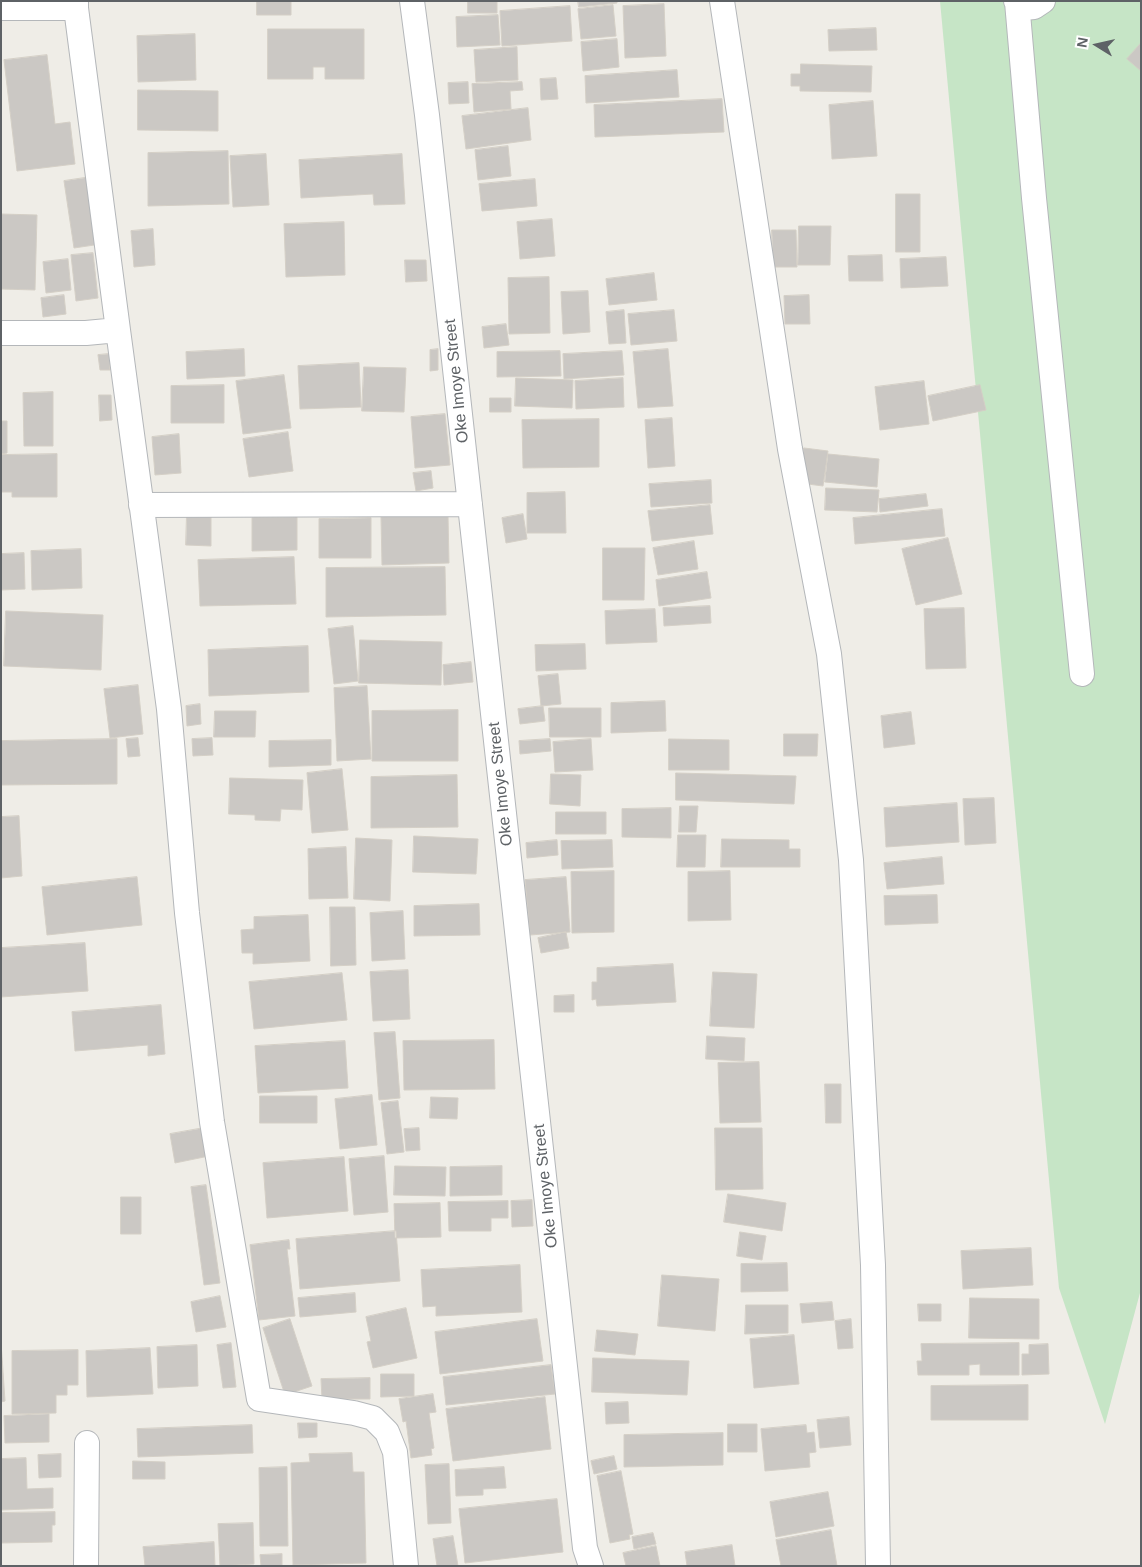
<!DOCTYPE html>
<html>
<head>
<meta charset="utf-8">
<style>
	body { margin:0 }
	#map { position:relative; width:1142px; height:1567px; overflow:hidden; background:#efede7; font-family:Arial,sans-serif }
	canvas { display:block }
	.frame { position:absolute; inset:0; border:2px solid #5e6266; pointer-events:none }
	.north { position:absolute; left:1072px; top:20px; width:50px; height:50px; -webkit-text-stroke:4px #fff; paint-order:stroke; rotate:280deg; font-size:14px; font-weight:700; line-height:20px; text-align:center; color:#5e6266 }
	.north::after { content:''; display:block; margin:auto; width:18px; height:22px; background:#5e6266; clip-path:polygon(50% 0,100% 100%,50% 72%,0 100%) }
</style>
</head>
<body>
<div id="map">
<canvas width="1142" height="1567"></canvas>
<div class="frame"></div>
<div class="north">N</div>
</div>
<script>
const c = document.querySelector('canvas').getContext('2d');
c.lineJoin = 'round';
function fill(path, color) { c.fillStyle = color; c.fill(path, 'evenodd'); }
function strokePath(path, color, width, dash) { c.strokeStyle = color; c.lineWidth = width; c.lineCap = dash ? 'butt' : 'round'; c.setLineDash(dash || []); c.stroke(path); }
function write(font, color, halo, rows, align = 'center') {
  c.font = font + ' Arial,sans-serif'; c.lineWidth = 4; c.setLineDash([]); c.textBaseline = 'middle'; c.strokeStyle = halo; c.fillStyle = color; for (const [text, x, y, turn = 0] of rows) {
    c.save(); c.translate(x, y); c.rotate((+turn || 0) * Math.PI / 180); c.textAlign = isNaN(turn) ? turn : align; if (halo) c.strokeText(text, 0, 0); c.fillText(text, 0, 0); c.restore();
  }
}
const green = new Path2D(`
	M940,1h201v1288l-36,135 -46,-136z`);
const building = new Path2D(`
	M257,1h34v14h-34z
	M468,1h29v12h-29z
	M578,1h39v2l-38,4z
	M664,4l2,52 -41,2 -2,-52z
	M613,5l3,31 -35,3 -3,-30z
	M570,6l2,35 -70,5 -2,-35z
	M498,15l2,30 -43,2 -1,-30z
	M876,28l1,22 -48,1 -1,-21z
	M268,29h96v50h-39v-12h-12v12h-45z
	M195,34l1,46 -58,2 -1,-46z
	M617,39l2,28 -36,4 -2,-29z
	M1141,43v28l-14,-12z
	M517,47l1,33 -42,2 -2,-32z
	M47,55l8,69 15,-2 5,42 -58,7 -13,-111z
	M801,64l71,2 -1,26 -71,-1v-5h-9v-12h9z
	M677,70l2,27 -93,6 -1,-27z
	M556,78l2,21 -17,1 -1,-21z
	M468,82l1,21 -20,1 -1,-21z
	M522,82l1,8 -13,1 1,18 -37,3 -2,-28z
	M138,90l80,1v40l-80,-1z
	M722,99l2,33 -129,5 -1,-32z
	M873,101l4,55 -45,3 -3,-54z
	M528,108l3,32 -65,9 -4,-33z
	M508,146l3,30 -33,4 -3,-30z
	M228,151l1,53 -81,2v-53z
	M266,154l3,51 -36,2 -3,-51z
	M402,154l3,50 -31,1 -1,-11 -72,4 -2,-38z
	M91,177l10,67 -27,4 -10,-67z
	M535,179l2,27 -55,5 -3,-27z
	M896,194h24v58h-24z
	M1,214l36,1 -2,75 -34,-1z
	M552,219l3,37 -35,3 -3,-37z
	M344,222l1,53 -59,2 -2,-53z
	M799,226h32l-1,39h-32z
	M153,229l2,36 -21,2 -3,-36z
	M772,230h24l1,37h-24z
	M93,253l5,45 -22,3 -5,-46z
	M882,255l1,26h-34l-1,-25z
	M946,257l2,29 -47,2 -1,-29z
	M68,259l3,31 -25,3 -3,-31z
	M405,260h21l1,21 -21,1z
	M654,273l3,27 -48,5 -3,-26z
	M549,277l1,56 -41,1 -1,-56z
	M588,291l2,41 -27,2 -2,-42z
	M64,295l2,19 -23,3 -2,-19z
	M809,295l1,29h-25l-1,-28z
	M624,310l2,33 -17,1 -3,-32z
	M674,310l3,31 -46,4 -3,-31z
	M506,324l3,21 -25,3 -2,-21z
	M244,349l1,27 -58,3 -1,-27z
	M438,349v21l-8,1v-21z
	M668,349l5,57 -35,2 -5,-56z
	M560,351l1,25 -64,1v-25z
	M622,351l2,24 -60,4 -1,-25z
	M109,354l1,16h-10l-2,-15z
	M359,363l2,44 -61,2 -2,-43z
	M364,367l42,1 -2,44 -42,-1z
	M284,375l7,53 -48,6 -7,-53z
	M516,378l57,2 -1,28 -57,-2z
	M623,378l1,29 -48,2 -1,-28z
	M924,381l5,43 -49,6 -5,-43z
	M224,385v38h-53v-37z
	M980,385l6,25 -53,11 -5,-25z
	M53,392v54h-29l-1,-53z
	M99,395h12l1,25 -12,1z
	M490,398h21v14h-21z
	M445,414l5,51 -35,3 -4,-51z
	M672,418l3,48 -27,2 -3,-48z
	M599,419v48l-76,1 -1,-48z
	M1,421h6v32l-6,1z
	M288,432l5,39 -44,6 -6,-38z
	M179,434l2,39 -26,2 -3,-38z
	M804,448l24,3 -5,35 -23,-3z
	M57,454v43h-45v-5h-11v-37z
	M828,454l51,5 -2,28 -52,-5z
	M431,471l2,17 -17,3 -3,-18z
	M711,480l1,23 -61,4 -2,-23z
	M826,488l53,2 -2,22 -52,-2z
	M565,492l1,41h-39v-40z
	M926,494l2,12 -48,6 -1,-13z
	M710,505l3,29 -61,7 -4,-30z
	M942,509l3,27 -90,8 -2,-26z
	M187,514h24v32l-25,-1z
	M523,514l4,25 -21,4 -4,-25z
	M448,515l1,48 -67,2 -1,-48z
	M297,517v33l-45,1v-33z
	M371,518v40h-52v-39z
	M948,538l14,56 -46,11 -14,-56z
	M694,541l4,28 -40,6 -5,-27z
	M603,548h42l-1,52h-41z
	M81,549l1,39 -50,2 -1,-39z
	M24,553l1,36 -24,1v-36z
	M294,557l2,47 -96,2 -2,-46z
	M445,567l1,48 -120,2v-49z
	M707,572l4,26 -52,8 -3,-26z
	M710,606l1,17 -47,3 -1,-18z
	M964,608l2,60 -40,1 -2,-60z
	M655,609l2,33 -51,2 -1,-33z
	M6,611l97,4 -2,55 -97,-4z
	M353,626l5,55 -24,3 -6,-55z
	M360,640l82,2 -1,43 -82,-2z
	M585,644l1,25 -50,2 -1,-26z
	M308,646l1,46 -100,4 -1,-46z
	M471,662l2,20 -29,3 -1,-20z
	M558,674l3,30 -20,2 -3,-30z
	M138,685l5,49 -33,4 -6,-49z
	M367,686l4,73 -34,2 -3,-73z
	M665,701l1,30 -55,2v-30z
	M200,704l1,20 -14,2 -1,-20z
	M543,706l2,15 -25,3 -2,-15z
	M549,708h52v29h-51z
	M458,710v51h-86v-50z
	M215,711h41l-1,26h-41z
	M911,712l4,32 -31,4 -3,-32z
	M784,734h34l-1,22h-33z
	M138,738l2,18 -12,1 -2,-18z
	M212,738l1,17 -20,1 -1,-17z
	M117,739v45l-116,1v-44z
	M550,739l1,12 -31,3 -1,-13z
	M591,739l2,31 -38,2 -2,-30z
	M669,739l60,1v30h-60z
	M331,740v25l-62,2v-26z
	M342,769l6,61 -36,3 -5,-60z
	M676,773l120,3 -2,28 -118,-4z
	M551,774l30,1 -1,31 -30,-2z
	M457,775l1,52 -87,1v-51z
	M230,778l73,2 -1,30 -21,-1 -1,12 -25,-1v-5l-26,-1z
	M994,798l2,45 -31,2 -2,-46z
	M957,803l2,39 -73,5 -2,-39z
	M680,806h18l-2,26h-17z
	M671,808v30l-49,-1v-28z
	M556,812h50v22h-50z
	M19,816l3,60 -21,2v-61z
	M678,835h28l-1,32h-28z
	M414,836l64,3 -2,35 -63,-2z
	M356,838l36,2 -2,61 -36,-2z
	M722,839l67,1v9h11v18h-79z
	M557,840l1,15 -31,3 -1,-15z
	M612,840l1,27 -51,2 -1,-28z
	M346,847l2,51 -39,1 -1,-50z
	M942,857l2,27 -57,5 -3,-26z
	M614,871v61l-42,1 -1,-61z
	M730,871l1,49 -43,1v-49z
	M137,877l5,48 -95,10 -5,-48z
	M566,877l4,55 -40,3 -5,-55z
	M937,895l1,28 -53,2 -1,-29z
	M479,904l1,31 -66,1v-30z
	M330,907h25l1,58 -25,1z
	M403,911l2,48 -33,2 -2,-48z
	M308,915l2,46 -57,3v-11h-11l-1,-23 13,-1v-12z
	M566,932l3,16 -28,5 -3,-15z
	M85,943l3,48 -87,6v-49z
	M673,964l3,38 -79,4 -1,-7 -4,1v-18h5v-14z
	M408,970l2,49 -37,2 -3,-49z
	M713,972l44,2 -3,54 -44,-2z
	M342,973l5,47 -93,9 -5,-47z
	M574,995v17h-20v-16z
	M161,1005l4,49 -17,2v-11l-73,6 -3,-39z
	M395,1032l5,66 -21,2 -5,-67z
	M707,1036l38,2 -1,23 -38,-2z
	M494,1040l1,49 -91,1 -1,-49z
	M345,1041l3,47 -90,5 -3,-47z
	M759,1062l2,60 -41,1 -2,-60z
	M825,1084h16v39h-15z
	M372,1095l5,50 -37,4 -5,-50z
	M260,1096h57v27h-57z
	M431,1097l27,1 -1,21 -27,-1z
	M398,1101l6,51 -17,2 -6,-51z
	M204,1128l5,28 -34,7 -5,-29z
	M419,1128l1,22 -14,1 -2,-22z
	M715,1128h47l1,61 -47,1z
	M384,1156l4,56 -34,3 -5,-56z
	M344,1157l4,54 -81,7 -4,-55z
	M395,1166l51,1 -1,29 -51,-1z
	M502,1166v29l-52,1v-29z
	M206,1185l14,98 -16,2 -13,-98z
	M728,1194l58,9 -4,28 -58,-9z
	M121,1197h20v37h-20z
	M532,1200l1,26 -21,1 -1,-26z
	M508,1201v17h-17v13h-42l-1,-29z
	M440,1203l1,34 -46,1 -1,-34z
	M396,1231l4,50 -100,8 -4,-50z
	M740,1232l26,4 -4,24 -25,-4z
	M289,1240l1,9h-3l8,67 -36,4 -9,-75z
	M1031,1248l2,37 -70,4 -2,-38z
	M787,1263l1,28 -47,1v-28z
	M520,1265l2,47 -86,4v-10l-13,1 -2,-37z
	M662,1275l57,4 -4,52 -57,-5z
	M355,1293l1,19 -56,5 -2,-19z
	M220,1296l6,31 -30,5 -5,-30z
	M970,1298l69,1v40l-70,-1z
	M832,1302l2,18 -32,3 -2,-19z
	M918,1304h23v17h-22z
	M746,1305h42v28l-43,1z
	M406,1308l11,50 -44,10 -6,-26 4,-1 -5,-24z
	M290,1319l22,67 -27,9 -22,-67z
	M537,1319l6,42 -103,13 -5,-42z
	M851,1319l2,29 -15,1 -3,-28z
	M597,1330l41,4 -3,21 -40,-4z
	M794,1335l5,49 -45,4 -4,-49z
	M1,1342l4,59 -4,1z
	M231,1343l5,44 -13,1 -6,-43z
	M1019,1343v32h-39v-11l-11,1v10h-51l-1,-14h5l-1,-17z
	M1048,1344l1,30 -27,1v-21h7v-9z
	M197,1345l1,41 -40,2 -1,-41z
	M150,1348l3,46 -66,3 -1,-46z
	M78,1350v35h-11v10h-11v18l-44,1v-63z
	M593,1358l96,3 -2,34 -95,-3z
	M551,1365l4,29 -109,11 -3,-28z
	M381,1374h33v22l-33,1z
	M370,1378v21h-48l-1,-20z
	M1028,1385v35h-97v-34z
	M433,1394l3,18 -7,1 5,35 -3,1 1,6 -21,3 -5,-37 -3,1 -4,-23z
	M545,1397l6,52 -98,12 -7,-52z
	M628,1402l1,21 -23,1 -1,-21z
	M49,1414v28l-44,1 -1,-27z
	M849,1417l2,28 -31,3 -3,-28z
	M298,1423h19v14l-18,1z
	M728,1424h29v28h-29z
	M252,1425l1,28 -115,4 -1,-28z
	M806,1425l1,8 7,-1 2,20 -7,1 1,14 -45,4 -4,-42z
	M723,1433v32l-99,2v-32z
	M352,1453l1,19h11l2,91 -73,2 -2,-102 19,-1 -1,-8z
	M61,1454v23l-22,1 -1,-23z
	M614,1456l3,13 -23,5 -3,-13z
	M26,1458l1,31 26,-1v20l-52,2v-51z
	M133,1461l32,1v17h-32z
	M449,1464l2,59 -23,1 -3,-59z
	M287,1467l1,79h-28l-1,-78z
	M504,1467l2,21 -23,1v6l-27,1 -1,-26z
	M621,1471l12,63 -4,1 1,4 -20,4 -13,-67z
	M828,1492l6,34 -58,11 -6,-35z
	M557,1499l6,53 -98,11 -6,-54z
	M55,1512v13h-3v17l-51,1v-30z
	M253,1523l1,41 -34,2 -2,-42z
	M831,1530l6,36h-56l-5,-26z
	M653,1533l3,11 -22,5 -2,-12z
	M453,1536l5,30h-21l-4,-27z
	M214,1542l1,24h-70l-2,-19z
	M732,1545l3,21h-48l-2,-14z
	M656,1546l4,20h-34l-3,-13z
	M282,1554v12h-21l-1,-11z`);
const minor = new Path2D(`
	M412,1l15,114 158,1433 6,18
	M722,1l68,448 39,205 22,206 22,405 5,301
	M1016,1l8,7 10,-1 9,-6
	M1017,2l17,196 48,476
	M1,8h75v-7
	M76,8l42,322
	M1,333h85l32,-3 51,379 18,204 25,209 47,277 95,14 19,5 14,14 8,20 11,114
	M141,505l329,-1
	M86,1566l1,-123`);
const streetNames = [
	["Oke Imoye Street",457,381,-96],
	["Oke Imoye Street",501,784,-96],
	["Oke Imoye Street",546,1186,-96]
];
fill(green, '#c6e5c6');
fill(building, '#cbc8c4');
strokePath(building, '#d4cfc6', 1);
strokePath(minor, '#b4b7ba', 26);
strokePath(minor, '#fff', 24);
write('16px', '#5e6266', '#fff', streetNames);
</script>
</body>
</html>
